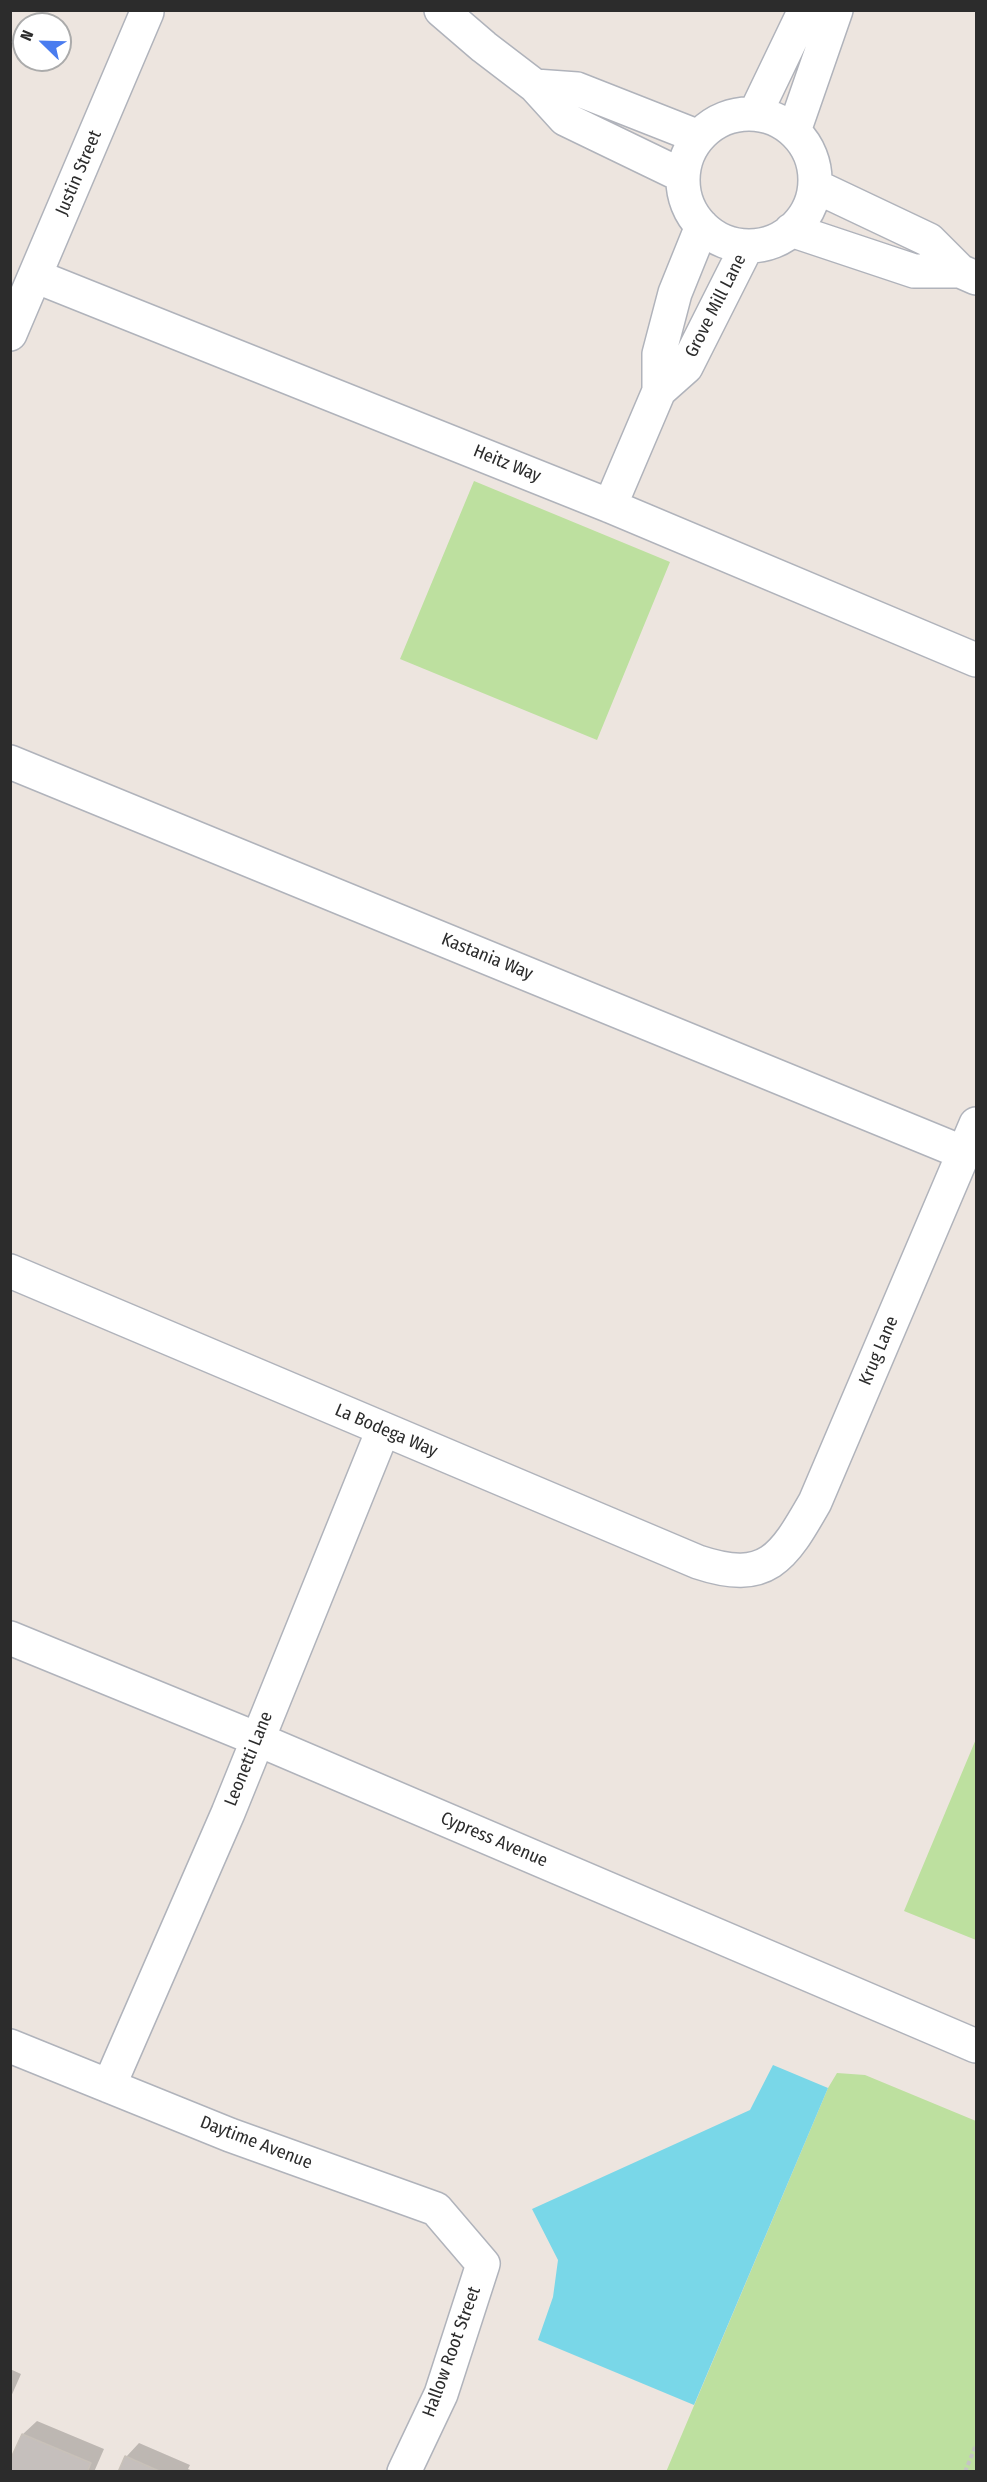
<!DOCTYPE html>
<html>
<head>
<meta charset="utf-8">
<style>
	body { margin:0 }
	#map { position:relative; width:987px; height:2482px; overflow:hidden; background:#ede5df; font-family:"Fira Sans Condensed",sans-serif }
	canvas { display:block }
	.frame { position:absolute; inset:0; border:12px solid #2c2c2c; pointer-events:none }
	.north { position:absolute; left:12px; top:12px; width:60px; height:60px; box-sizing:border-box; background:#fff; border:2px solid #ababab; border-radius:50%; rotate:293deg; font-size:16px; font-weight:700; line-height:24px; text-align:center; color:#2c2c2c }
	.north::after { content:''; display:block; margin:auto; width:21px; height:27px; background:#4a7cef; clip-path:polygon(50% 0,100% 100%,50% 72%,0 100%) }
</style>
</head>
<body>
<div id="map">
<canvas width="987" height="2482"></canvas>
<div class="frame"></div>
<div class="north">N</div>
</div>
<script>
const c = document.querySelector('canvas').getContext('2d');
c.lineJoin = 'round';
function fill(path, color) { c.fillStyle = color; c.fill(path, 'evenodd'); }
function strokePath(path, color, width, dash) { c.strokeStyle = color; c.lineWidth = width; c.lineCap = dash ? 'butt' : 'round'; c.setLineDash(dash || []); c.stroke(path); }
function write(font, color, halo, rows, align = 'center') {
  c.font = font + ' "Fira Sans Condensed",sans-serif'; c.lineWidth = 4.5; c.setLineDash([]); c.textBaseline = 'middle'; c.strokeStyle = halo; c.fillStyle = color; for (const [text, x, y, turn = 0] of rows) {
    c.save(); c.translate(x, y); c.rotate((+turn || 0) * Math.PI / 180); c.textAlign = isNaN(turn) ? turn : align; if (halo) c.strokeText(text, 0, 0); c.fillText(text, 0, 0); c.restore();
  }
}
const green = new Path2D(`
	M474,481l196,81 -73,178 -197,-81z
	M976,1739v201l-72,-29z
	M837,2073l28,2 111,46v350l-310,1 162,-384z`);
const water = new Path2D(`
	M773,2065l55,23 -134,317 -156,-65 15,-43 5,-37 -26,-51 218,-99z`);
const shadow = new Path2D(`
	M10,2369l11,5 -11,25z
	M37,2421l67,28 -10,23h-84v-8l13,-30z
	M139,2443l51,22 -2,4 7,3h-75l6,-15z`);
const building = new Path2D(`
	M22,2434l69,29 -4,9h-77v-12z
	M125,2456l36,16h-43z`);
const path = new Path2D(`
	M965,2472l11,-27`);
const minor = new Path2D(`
	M441,10l43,37 51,39 30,33 118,57
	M535,86l42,3 122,48
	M755,114l50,-104
	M683 180a66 66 0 1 1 132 0a66 66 0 1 1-132 0Z
	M794,131l42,-121
	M815,186l114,54 31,31 16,7
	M791,230l123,41h46
	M35,276l575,230 366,154
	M10,334l137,-322
	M659,391l27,-24 61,-121
	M610,506l49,-115v-37l16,-61 27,-67
	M10,762l954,391
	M10,1271l688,291c69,23 85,-4 117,-60l161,-378
	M10,1638l247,101 719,307
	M10,2046l220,89 206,74 47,55 -42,130 -37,78
	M109,2086l119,-273 155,-383`);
const streetNames = [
	["Justin Street",79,173,-67],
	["Grove Mill Lane",716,306,-63],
	["Heitz Way",507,464,22],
	["Kastania Way",487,957,22],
	["Krug Lane",879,1351,-67],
	["La Bodega Way",386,1431,23],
	["Leonetti Lane",249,1759,-68],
	["Cypress Avenue",494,1840,23],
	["Daytime Avenue",256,2143,21],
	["Hallow Root Street",452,2352,-70]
];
fill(green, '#bde09f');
fill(water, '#79d7e8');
fill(shadow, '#0003');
fill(building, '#c5bfbc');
strokePath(building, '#c8c1b9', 1.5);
strokePath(minor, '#b0b3bb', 36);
strokePath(path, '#c4c4c4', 4, [4.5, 3]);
strokePath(minor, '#fff', 33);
write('18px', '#2c2c2c', '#fff', streetNames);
</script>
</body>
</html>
